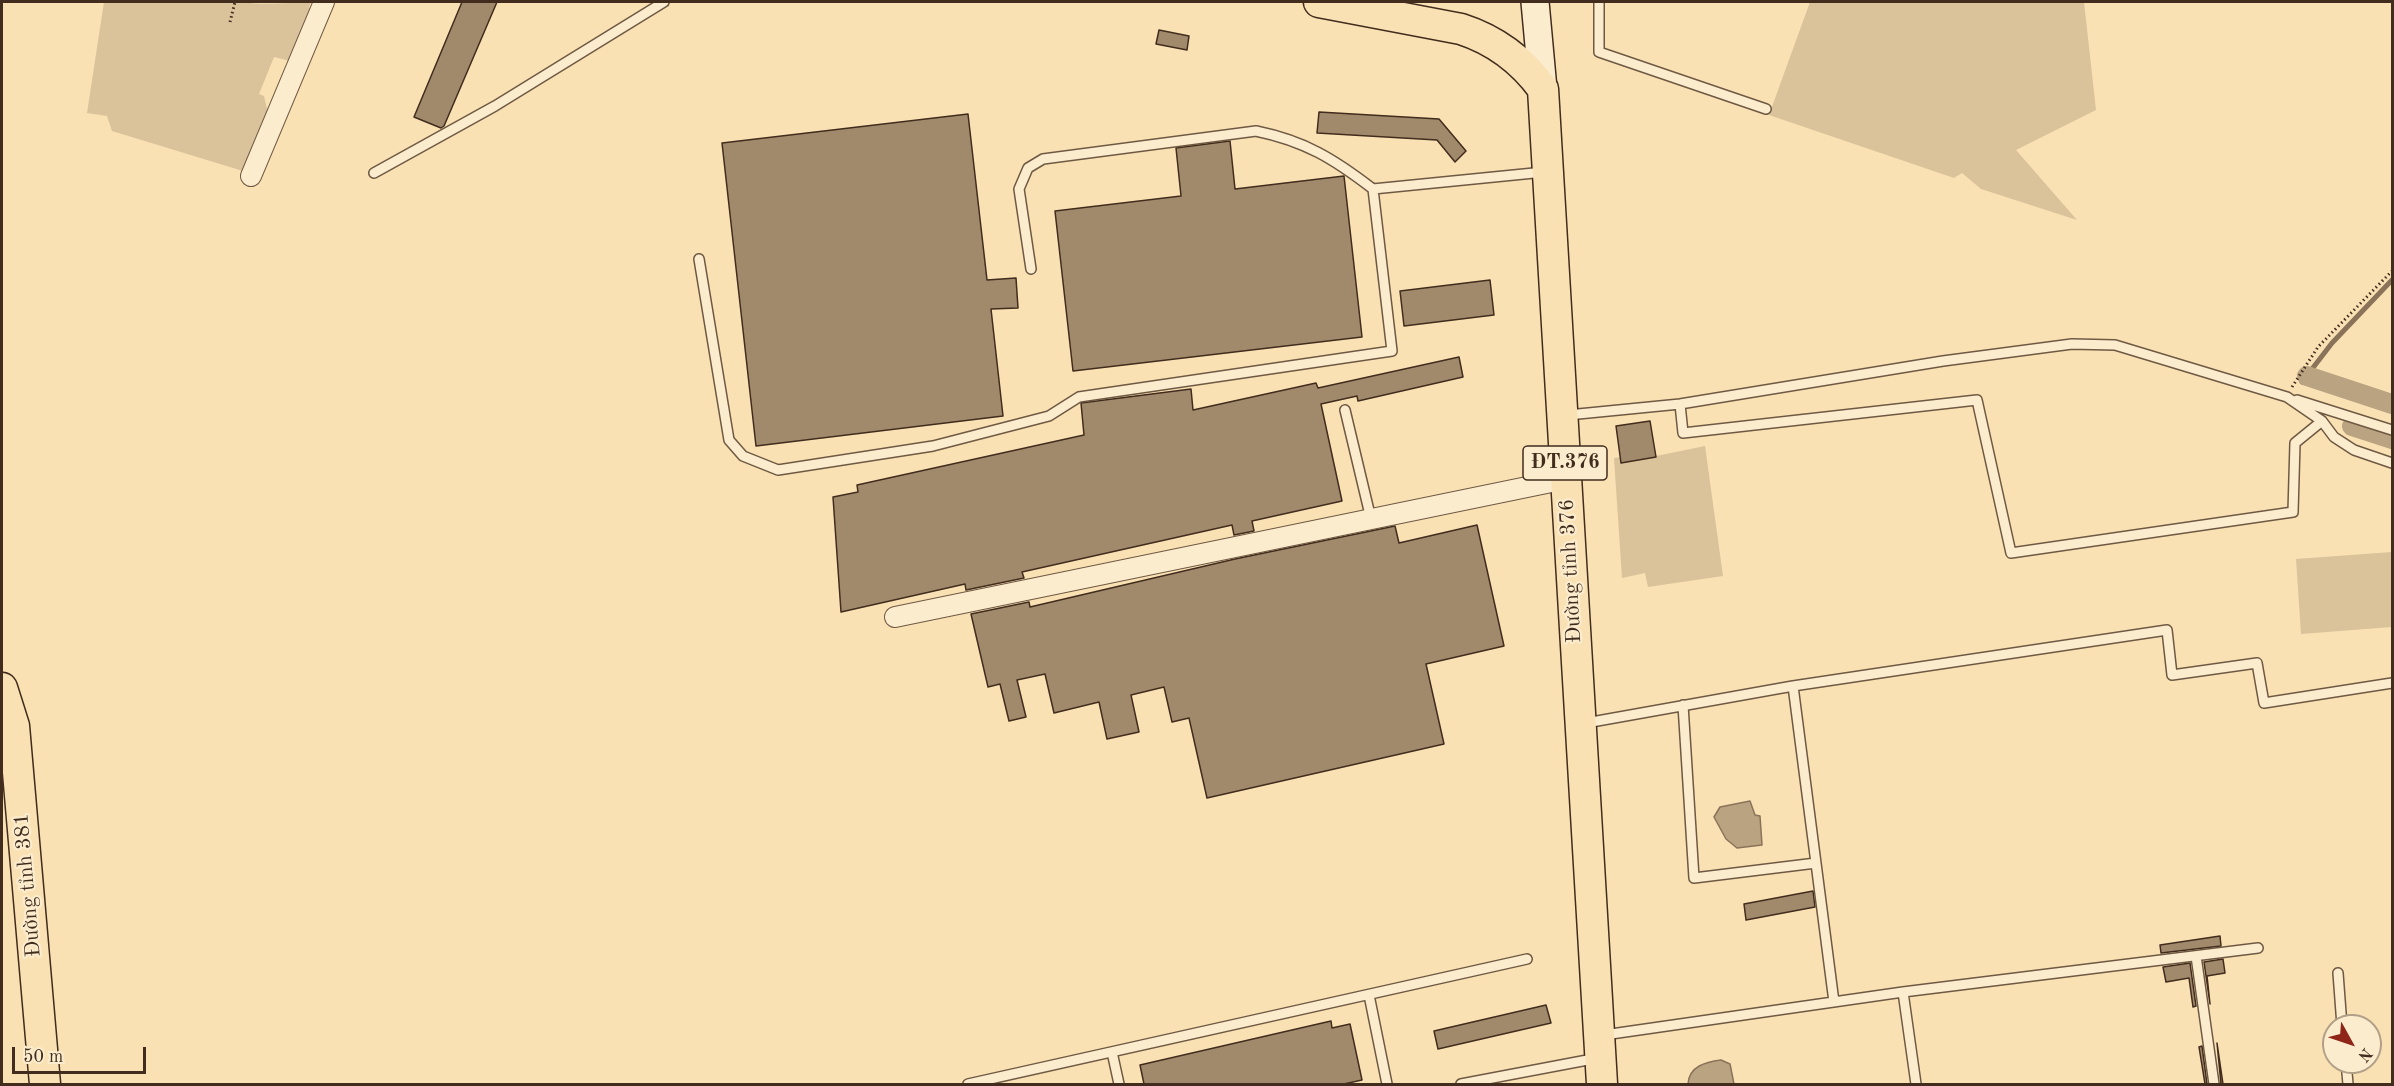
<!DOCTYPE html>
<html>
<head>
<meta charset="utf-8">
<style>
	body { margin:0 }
	#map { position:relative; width:2394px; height:1086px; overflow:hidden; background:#f9e1b4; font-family:"Old Standard TT",serif }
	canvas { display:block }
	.frame { position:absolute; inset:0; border:3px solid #412c1d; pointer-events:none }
	.north { position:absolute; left:2322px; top:1014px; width:60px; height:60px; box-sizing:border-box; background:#fbecce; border:2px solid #b19f87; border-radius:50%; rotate:130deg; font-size:16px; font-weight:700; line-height:24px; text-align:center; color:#412c1d }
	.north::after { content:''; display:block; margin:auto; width:21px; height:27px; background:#8f2418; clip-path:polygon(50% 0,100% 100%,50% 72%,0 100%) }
	.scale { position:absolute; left:12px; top:1047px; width:134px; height:27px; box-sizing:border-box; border:3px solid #412c1d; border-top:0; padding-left:8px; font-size:18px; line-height:21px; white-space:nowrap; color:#412c1d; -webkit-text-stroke:4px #fbecce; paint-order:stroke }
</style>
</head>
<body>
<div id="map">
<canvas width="2394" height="1086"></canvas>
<div class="frame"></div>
<div class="north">N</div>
<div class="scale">50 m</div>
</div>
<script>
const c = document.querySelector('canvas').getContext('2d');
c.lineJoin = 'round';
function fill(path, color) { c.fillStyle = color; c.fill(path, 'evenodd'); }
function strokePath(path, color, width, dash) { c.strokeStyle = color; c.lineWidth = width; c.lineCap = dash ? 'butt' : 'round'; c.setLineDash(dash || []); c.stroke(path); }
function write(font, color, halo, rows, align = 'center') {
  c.font = font + ' "Old Standard TT",serif'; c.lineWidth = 4.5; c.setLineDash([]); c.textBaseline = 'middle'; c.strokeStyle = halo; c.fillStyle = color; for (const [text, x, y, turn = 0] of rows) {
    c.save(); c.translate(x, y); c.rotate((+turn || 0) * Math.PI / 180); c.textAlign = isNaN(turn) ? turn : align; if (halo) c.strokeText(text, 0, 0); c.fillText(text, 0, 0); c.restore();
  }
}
const green = new Path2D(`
	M104,2h143c11,4 49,0 64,0l-2,5 8,10 -19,46 -24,-6 -15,37 5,2 3,13 9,6 -33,56 -131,-40 -5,-15 -20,-3z
	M1810,2h274l12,108 -80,40 61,70 -96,-31 -19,-16 -8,5 -185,-63z
	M1705,446l18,130 -75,11 -3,-14 -23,5 -8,-120 7,-1 1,6z
	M2392,552v75l-91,7 -5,-75z`);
const water = new Path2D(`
	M1750,801l5,14 5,1 2,29 -25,3 -11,-9 -12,-22 6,-10z
	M1721,1060l9,4 4,20h-46c1,-18 18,-22 33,-24z`);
const stream = new Path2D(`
	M2302,382l30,-39 60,-63`);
const canal = new Path2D(`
	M2307,376l85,28
	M2352,426l40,13`);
const building = new Path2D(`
	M462,2h35l-53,124 -3,2 -27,-11z
	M1159,30l30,6 -2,14 -31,-6z
	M1319,112l120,7 27,32 -11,11 -18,-22 -120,-7z
	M968,114l19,166 29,-2 2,30 -27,1 12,107 -247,30 -34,-303z
	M1230,141l5,48 109,-13 18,161 -289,34 -18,-160 126,-15 -5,-48z
	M1490,280l4,35 -90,11 -4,-35z
	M1459,357l4,20 -105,24 -1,-5 -36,8 21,97 -90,20 2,10 -20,4 -2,-10 -210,47 2,6 -58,12 -1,-6 -124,28 -8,-115 25,-5 -1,-7 227,-50 -3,-32 110,-14 2,21 123,-27 2,5z
	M1650,421l6,36 -35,6 -5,-37z
	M1477,525l27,121 -78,18 18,80 -237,54 -18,-80 -17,4 -8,-35 -33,8 8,37 -32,7 -8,-37 -45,11 -9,-39 -28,6 9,37 -17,4 -9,-37 -12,3 -17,-73 58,-12 1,5 205,-48 160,-33 4,17z
	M1813,891l2,16 -69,13 -2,-16z
	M2220,936l1,10 -60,7 -1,-8z
	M2223,959l2,14 -18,3 3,28 -6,-42z
	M2190,963l6,43 -3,1 -4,-29 -23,4 -3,-15z
	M1546,1005l5,18 -113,26 -4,-18z
	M1331,1021l1,7 18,-4 12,56 -18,4h-200l-4,-19z
	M2217,1043l6,41h-2z
	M2202,1046l5,38h-2l-6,-37z`);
const path = new Path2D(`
	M230,22l5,-20
	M2292,387l26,-40 74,-76`);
const service = new Path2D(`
	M1599,2v50l167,57
	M374,173l121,-67 169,-104
	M699,259l30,181 14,16 35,14 155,-24 116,-30 30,-19 313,-46 -19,-162
	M1031,269l-12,-80 9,-21 15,-9 213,-28c49,10 78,28 117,58l171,-17
	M2297,400l95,30
	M1680,404l3,29 294,-33 34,153 282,-41 2,-69 27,-22
	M1345,410l26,109
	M1568,415l112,-11 263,-43 129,-17 43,1 172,52 35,24 12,16 20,13 38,13
	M1793,686l41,316
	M1683,705l11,173 122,-15
	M1586,723l207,-37 374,-56 5,45 85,-12 7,40 128,-20
	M2196,956l18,128
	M2338,973l4,53
	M1903,992l13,92
	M1369,995l18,89
	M1604,1035l299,-43 355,-44
	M1112,1052l7,32
	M2346,1062l2,22
	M968,1084l559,-125
	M1461,1084l137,-26`);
const minor = new Path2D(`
	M251,176l73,-174
	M895,617l671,-138`);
const secondary = new Path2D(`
	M1535,2l8,87`);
const primary = new Path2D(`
	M1319,2l142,27c34,11 61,31 82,60l59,995
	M2,688l12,38 31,358`);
const shields = [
	[1565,463,84]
];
const shieldNames = [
	["ĐT.376",1565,463]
];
const streetNames = [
	["Đường tỉnh 376",1571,571,-93],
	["Đường tỉnh 381",28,885,-95]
];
fill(green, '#dac29a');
fill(water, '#baa381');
strokePath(water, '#8a7359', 1.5);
strokePath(stream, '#8a7359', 5);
strokePath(canal, '#baa381', 20);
fill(building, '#a18a6c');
strokePath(building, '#412c1d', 1.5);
strokePath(service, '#6f5943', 12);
strokePath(minor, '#6f5943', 22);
strokePath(secondary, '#412c1d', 30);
strokePath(primary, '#412c1d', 33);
strokePath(path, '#412c1d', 3, [1.5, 3]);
strokePath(service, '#fbecce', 9);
strokePath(minor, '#fbecce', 20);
strokePath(secondary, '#fbecce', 27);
strokePath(primary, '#f9e1b4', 30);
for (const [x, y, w] of shields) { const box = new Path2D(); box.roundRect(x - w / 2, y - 17, w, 34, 4.5); c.fillStyle = '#fbecce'; c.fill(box); strokePath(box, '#412c1d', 1.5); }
write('bold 20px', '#412c1d', null, shieldNames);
write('21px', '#412c1d', '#fbecce', streetNames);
</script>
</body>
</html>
